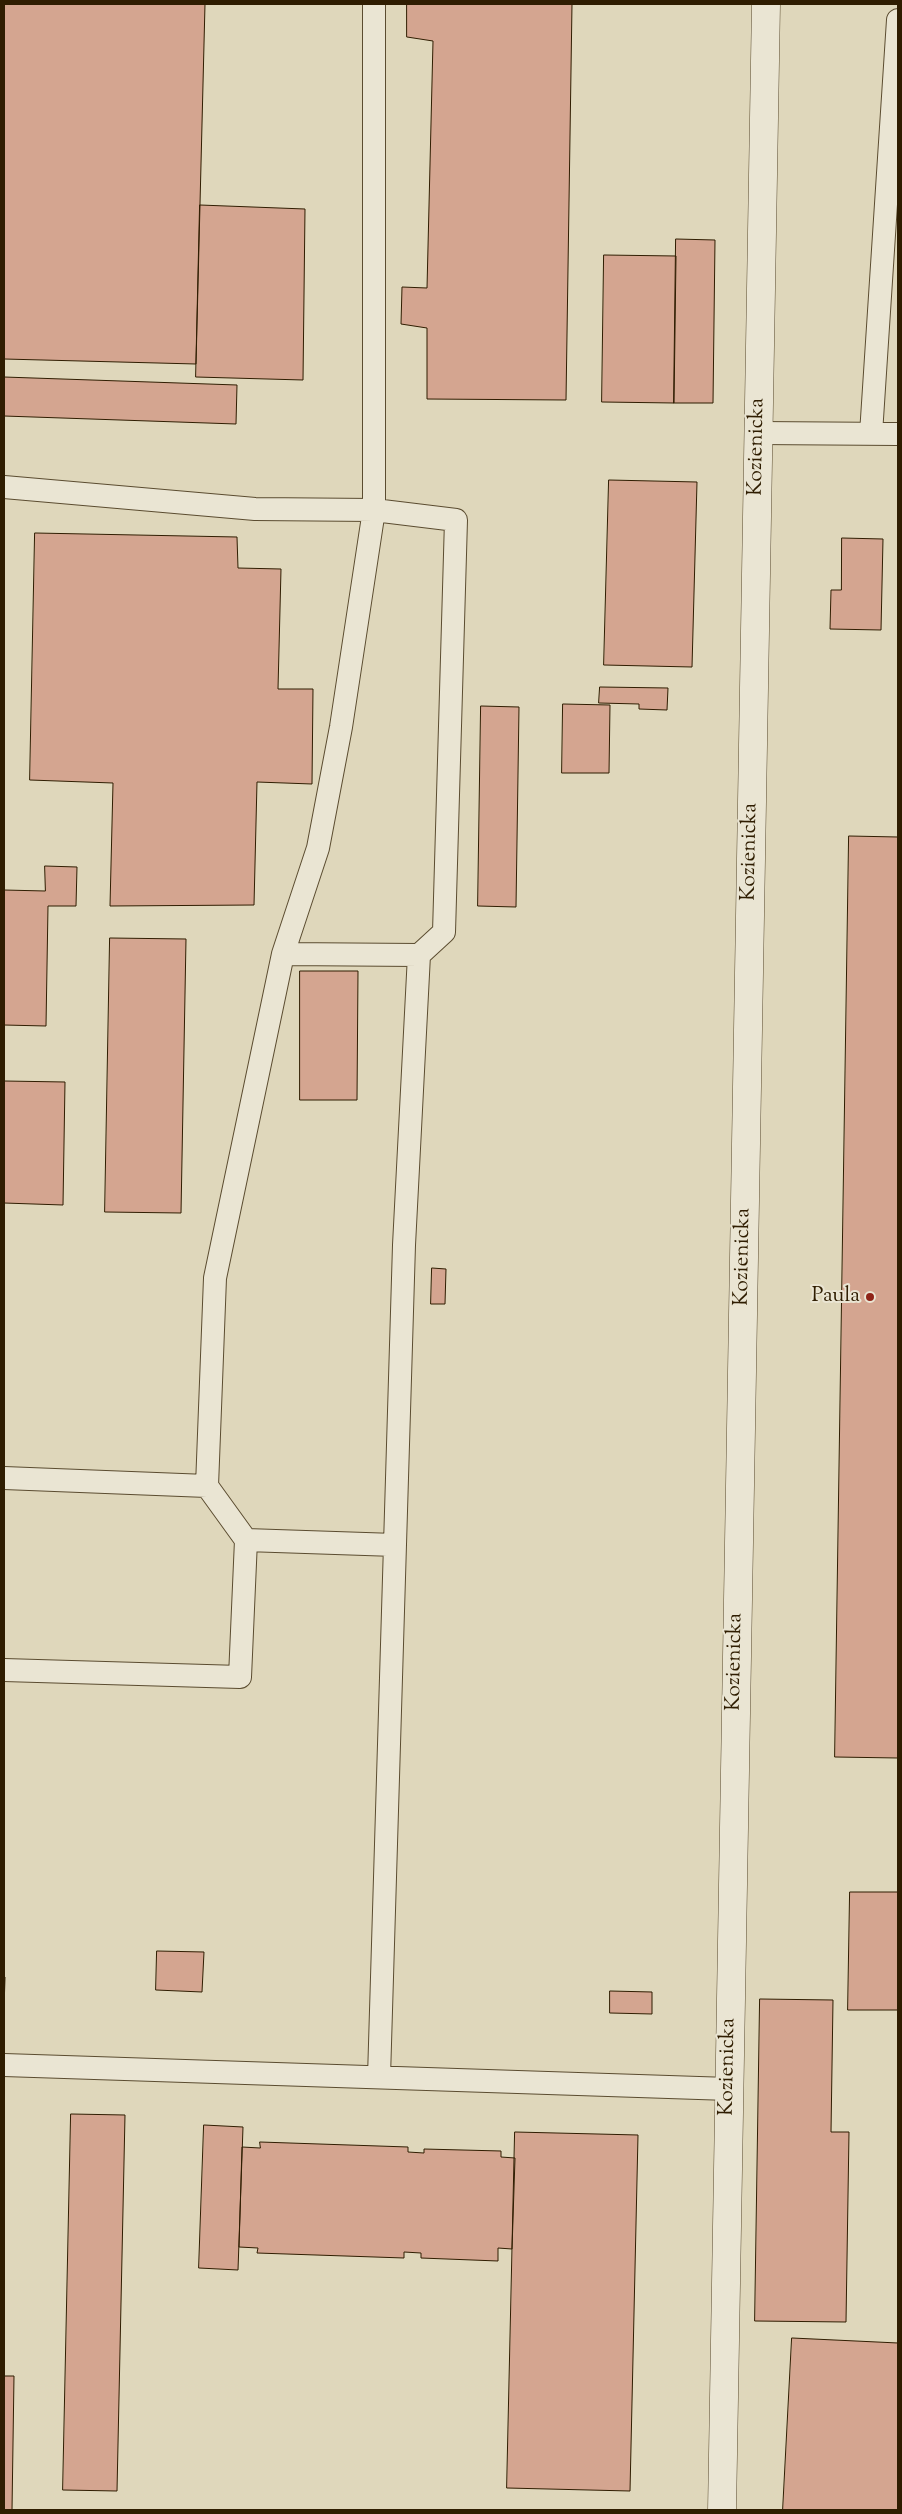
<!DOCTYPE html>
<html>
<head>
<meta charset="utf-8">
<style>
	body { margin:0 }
	#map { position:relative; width:902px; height:2514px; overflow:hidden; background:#dfd7bb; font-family:"Sorts Mill Goudy",serif }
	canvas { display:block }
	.frame { position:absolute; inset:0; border:5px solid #2f1d01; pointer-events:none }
</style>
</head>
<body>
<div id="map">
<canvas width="902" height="2514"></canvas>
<div class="frame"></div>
</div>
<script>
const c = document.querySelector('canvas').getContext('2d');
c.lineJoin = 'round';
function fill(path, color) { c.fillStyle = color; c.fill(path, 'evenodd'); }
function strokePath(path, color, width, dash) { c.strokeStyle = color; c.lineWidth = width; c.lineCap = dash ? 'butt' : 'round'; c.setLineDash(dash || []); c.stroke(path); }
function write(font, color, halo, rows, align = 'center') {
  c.font = font + ' "Sorts Mill Goudy",serif'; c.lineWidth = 4; c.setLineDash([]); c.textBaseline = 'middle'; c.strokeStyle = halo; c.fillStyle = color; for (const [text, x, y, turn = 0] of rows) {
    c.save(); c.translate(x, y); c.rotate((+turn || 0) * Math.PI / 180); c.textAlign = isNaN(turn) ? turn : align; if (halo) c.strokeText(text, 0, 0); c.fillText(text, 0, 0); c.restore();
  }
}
const building = new Path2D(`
	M4,4h201l-9,360 -192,-5z
	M407,4h165l-6,396 -139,-1v-71l-26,-4 1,-37 25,1 6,-247 -26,-4z
	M200,205l105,4 -2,171 -107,-3z
	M676,239l39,1 -2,163h-39z
	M604,255l72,1 -2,147 -72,-1z
	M4,377l233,8 -1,39 -232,-8z
	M609,480l88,2 -5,185 -88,-2z
	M35,533l202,4 1,31 43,1 -3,120h35l-1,95 -55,-2 -3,123 -144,1 3,-123 -83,-3z
	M842,538l41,1 -2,91 -51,-1 1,-39h10z
	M600,687l68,1 -1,22 -28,-1v-5l-40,-1z
	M563,704l47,1 -1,68h-47z
	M481,706l38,1 -3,200 -38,-1z
	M849,836l49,1v921l-63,-1z
	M45,866l32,1 -1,39h-28l-2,120 -42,-1v-135l41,1z
	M110,938l76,1 -5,274 -76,-1z
	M300,971h58l-1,129h-57z
	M4,1081l61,1 -2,123 -59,-2z
	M432,1268l14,1 -1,35h-14z
	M850,1892h48v118h-50z
	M157,1951l47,1 -2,40 -46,-2z
	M4,1977h1l-1,32z
	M610,1991l42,1v22l-42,-1z
	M760,1999l73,1 -2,132h18l-3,190 -91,-1z
	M71,2114l54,1 -8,376 -54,-1z
	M204,2125l39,2 -5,143 -39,-2z
	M515,2132l123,3 -8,356 -123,-3z
	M260,2142l148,5v5l16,1v-4l77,2v6l14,1 -3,91 -14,-1v13l-77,-3v-5l-17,-1v6l-147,-5 1,-5 -19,-1 3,-100 18,1z
	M792,2338l106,5v167h-115z
	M4,2376h10l-2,134h-8z`);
const service = new Path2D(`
	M374,4v506l82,10 -12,412 -25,23 -15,290 -25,832
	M758,433l140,1
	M871,434l27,-414
	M4,487l251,22 119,1 -33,217 -23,121 -35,106 -68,324 -8,208 39,54
	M283,954l136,1
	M4,1478l203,8
	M4,1670l236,7 6,-137 149,5
	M4,2065l725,24`);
const minor = new Path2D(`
	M722,2510l44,-2506`);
const markers = [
	[870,1297,5,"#8f2418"]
];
const streetNames = [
	["Kozienicka",758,447,-89],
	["Kozienicka",751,852,-89],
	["Kozienicka",744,1257,-89],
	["Kozienicka",736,1662,-89],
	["Kozienicka",729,2067,-89]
];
const poiNames = [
	["Paula",860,1297]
];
fill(building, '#d4a590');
strokePath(building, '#2f1d01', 1);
strokePath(service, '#5b4c30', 24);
strokePath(minor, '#5b4c30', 29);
strokePath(service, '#eae5d3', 22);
strokePath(minor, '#eae5d3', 28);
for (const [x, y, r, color] of markers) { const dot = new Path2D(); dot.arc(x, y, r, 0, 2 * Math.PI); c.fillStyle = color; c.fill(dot); strokePath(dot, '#eae5d3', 2); }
write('21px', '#2f1d01', '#eae5d3', streetNames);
write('21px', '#2f1d01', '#eae5d3', poiNames, 'right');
</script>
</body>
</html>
